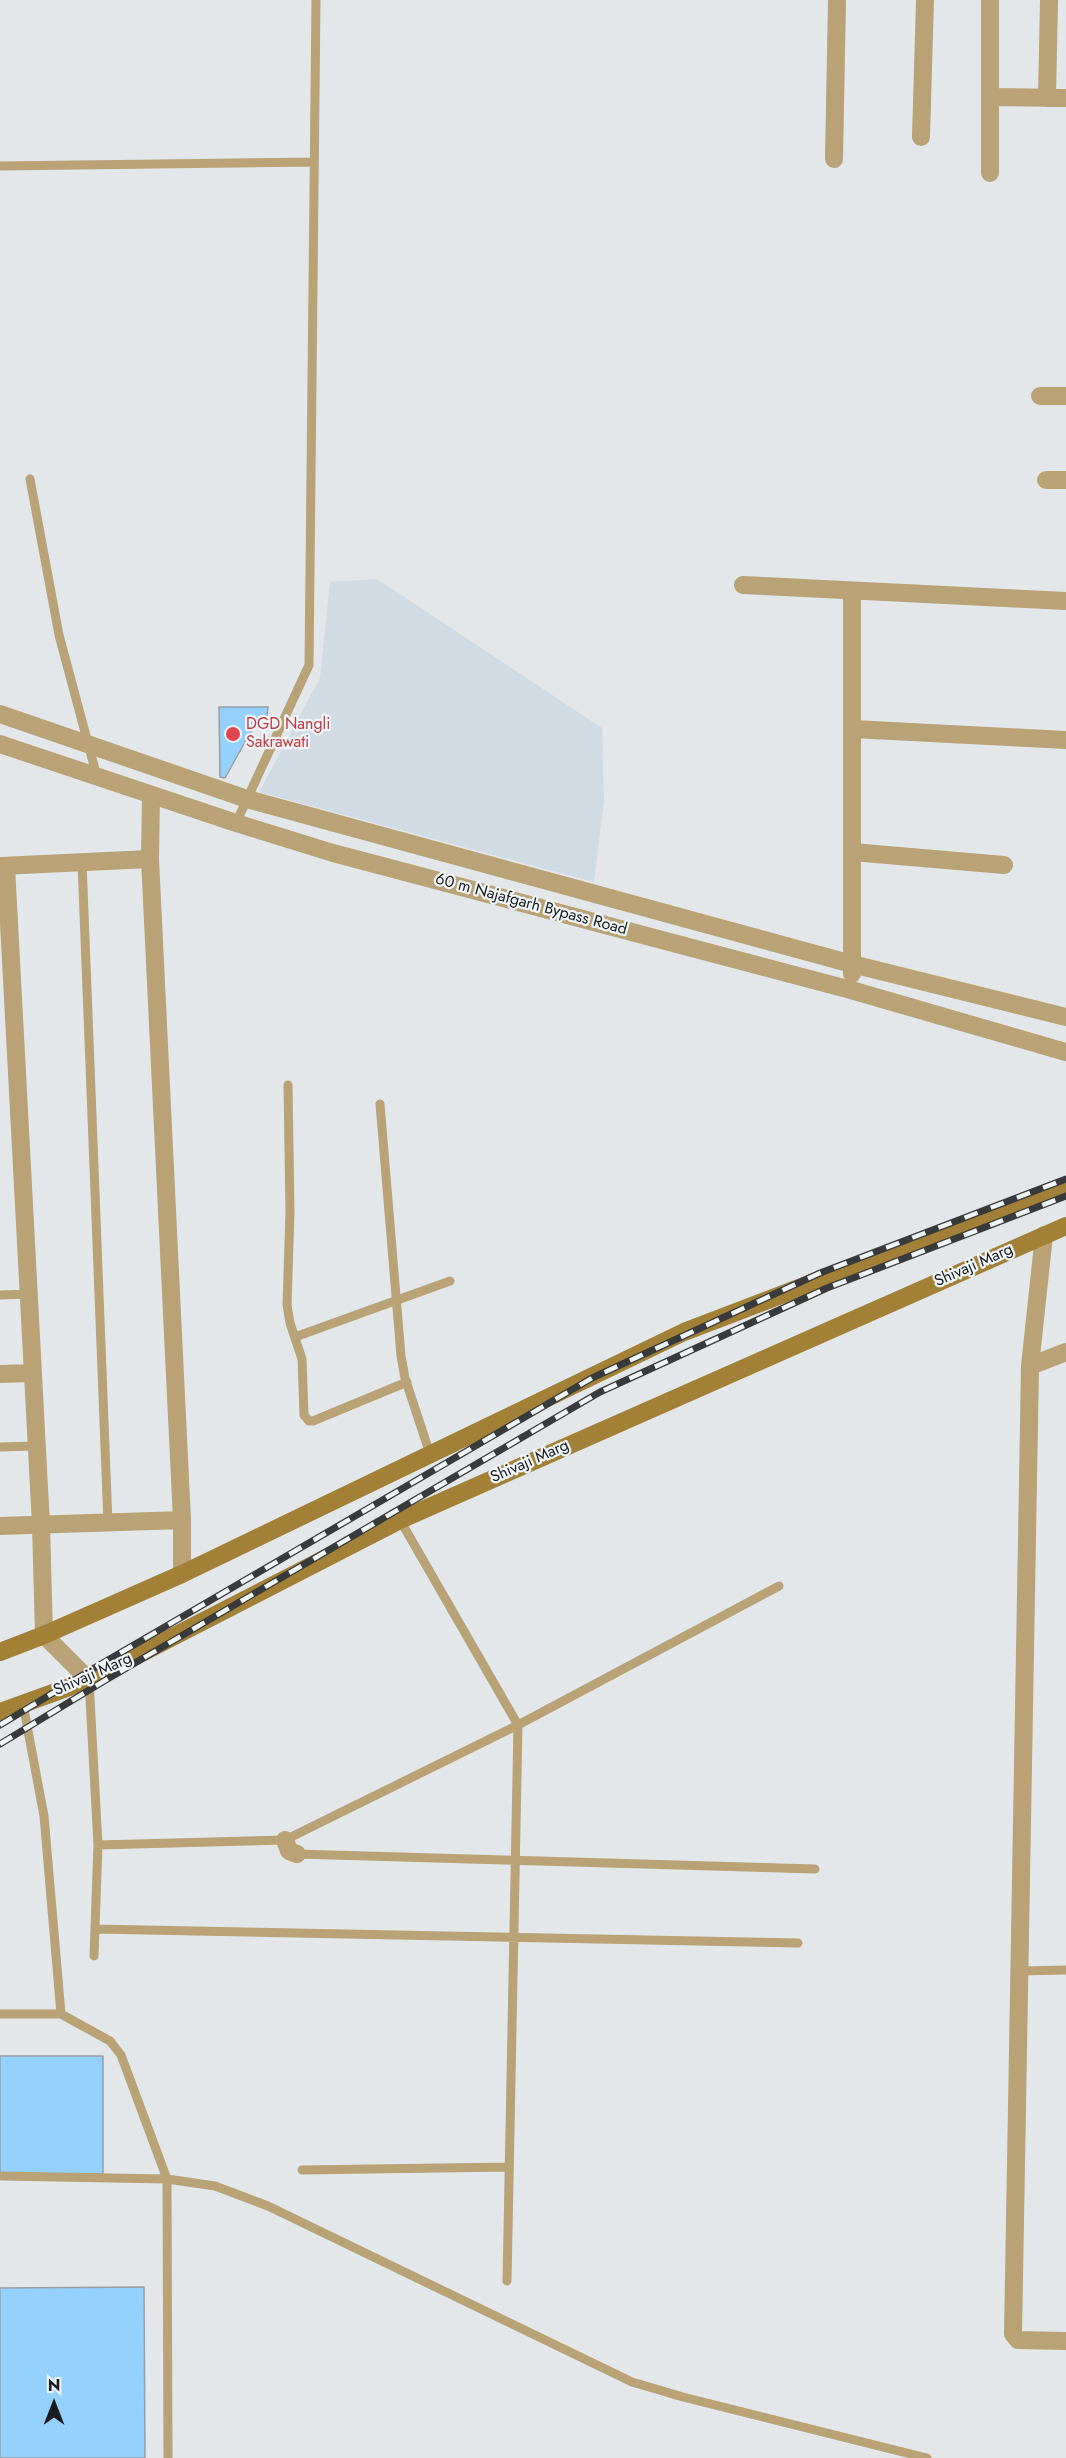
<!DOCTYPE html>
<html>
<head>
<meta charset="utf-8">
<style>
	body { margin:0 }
	#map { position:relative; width:1066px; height:2458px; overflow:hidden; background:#e3e7ea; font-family:Jost,sans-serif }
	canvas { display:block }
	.north { position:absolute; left:24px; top:2374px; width:60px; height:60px; -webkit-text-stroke:4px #f0f5f8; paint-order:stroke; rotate:0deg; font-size:16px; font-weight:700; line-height:24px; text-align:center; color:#1a1c1d }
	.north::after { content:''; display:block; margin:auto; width:21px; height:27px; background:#1a1c1d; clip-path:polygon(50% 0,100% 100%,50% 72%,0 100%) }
</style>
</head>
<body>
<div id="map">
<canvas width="1066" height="2458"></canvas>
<div class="north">N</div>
</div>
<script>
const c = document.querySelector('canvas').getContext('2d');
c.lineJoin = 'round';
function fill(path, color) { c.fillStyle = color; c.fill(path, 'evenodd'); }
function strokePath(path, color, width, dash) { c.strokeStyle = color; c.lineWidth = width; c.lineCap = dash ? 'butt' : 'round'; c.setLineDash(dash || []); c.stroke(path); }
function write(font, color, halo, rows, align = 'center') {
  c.font = font + ' Jost,sans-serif'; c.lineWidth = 4.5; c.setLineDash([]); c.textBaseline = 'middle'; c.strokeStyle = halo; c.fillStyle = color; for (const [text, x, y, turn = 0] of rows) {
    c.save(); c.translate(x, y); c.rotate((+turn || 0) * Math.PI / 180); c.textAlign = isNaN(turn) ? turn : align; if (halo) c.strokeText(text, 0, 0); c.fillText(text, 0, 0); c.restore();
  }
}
const built = new Path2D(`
	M377,579l225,149 2,73 -10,81 -335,-90 61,-114 10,-96z`);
const building = new Path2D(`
	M219,707h49l-1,9 -8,1 -34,61 -5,-1z
	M0,2056h103v118h-103z
	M144,2287l1,171h-145v-170z`);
const lane = new Path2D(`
	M0,166l314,-4
	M30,479l29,156 38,142
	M236,823l73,-158 7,-665
	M82,862l26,661
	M288,1085l2,127 -3,93 3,18 12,36 2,56 5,6h4l94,-39
	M380,1104l21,252 4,22 25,76
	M0,1295l29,-1
	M295,1337l155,-56
	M0,1447l36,-1
	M400,1520l118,205 -11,556
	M89,1680l9,165 -4,111
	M98,1845l187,-5 233,-115 261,-139
	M297,1854l518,15
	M95,1929l703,14
	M1020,1971l46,-1
	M0,2014h61l-17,-198 -21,-112
	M61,2014l49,27 11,14 46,124 1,279
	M302,2170l207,-3
	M0,2176l167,3 48,7 53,20 364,176 51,15 244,61`);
const street = new Path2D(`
	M990,0v173
	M990,97l76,1
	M1047,98l2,-98
	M921,137l4,-137
	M834,159l3,-159
	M1040,396h26
	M1046,480h20
	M743,585l323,16
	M0,714l247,85 605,165 214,53
	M853,729l213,11
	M0,744l236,79 97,30 518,137 215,62
	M151,795l-1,64 32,661v54
	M852,852l152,13
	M0,866l150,-7
	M6,866l35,659 3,110 45,45
	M852,974v-383
	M1044,1235l-14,131 -17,968 5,6 48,1
	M1030,1366l36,-14
	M0,1374l32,-1
	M0,1526l182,-6
	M285,1840l4,11 8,3`);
const secondary = new Path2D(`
	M0,1652l44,-17 138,-61 502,-242 382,-146
	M0,1712l89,-32 311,-160 666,-294`);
const rail = new Path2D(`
	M0,1725l96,-58 496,-289 228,-105 246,-94
	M0,1744l104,-63 496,-289 227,-104 239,-92`);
const markers = [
	[233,734,8,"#e0444e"]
];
const healthNames = [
	["DGD Nangli",246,725],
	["Sakrawati",246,743]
];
const streetNames = [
	["60 m Najafgarh Bypass Road",531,905,15],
	["Shivaji Marg",974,1266,-24],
	["Shivaji Marg",530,1462,-24],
	["Shivaji Marg",93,1675,-24]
];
fill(built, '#d0dbe3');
fill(building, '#94d1fc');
strokePath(building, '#9b9ea1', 1.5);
strokePath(lane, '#b9a275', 9);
strokePath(street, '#b9a275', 18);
strokePath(secondary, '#a28036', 18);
strokePath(rail, '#383a3b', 7);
strokePath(rail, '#f0f5f8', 4.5, [14]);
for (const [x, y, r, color] of markers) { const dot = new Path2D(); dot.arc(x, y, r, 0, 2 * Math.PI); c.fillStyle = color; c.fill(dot); strokePath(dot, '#f0f5f8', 2); }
write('16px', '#be3a42', '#f0f5f8', healthNames, 'left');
write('16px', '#1a1c1d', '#f0f5f8', streetNames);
</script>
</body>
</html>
